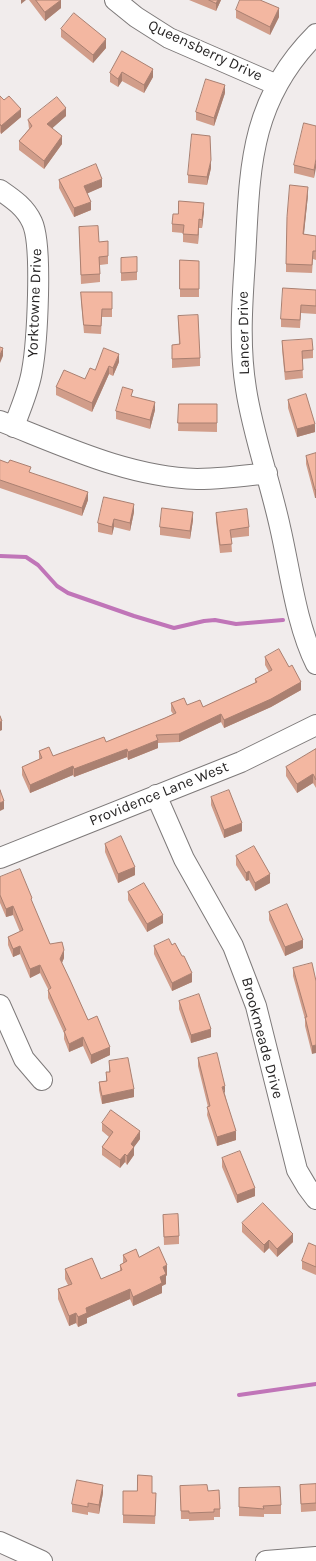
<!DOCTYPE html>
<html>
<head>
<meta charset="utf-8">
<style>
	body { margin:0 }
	canvas { display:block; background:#f1ecec }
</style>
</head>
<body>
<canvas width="316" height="1561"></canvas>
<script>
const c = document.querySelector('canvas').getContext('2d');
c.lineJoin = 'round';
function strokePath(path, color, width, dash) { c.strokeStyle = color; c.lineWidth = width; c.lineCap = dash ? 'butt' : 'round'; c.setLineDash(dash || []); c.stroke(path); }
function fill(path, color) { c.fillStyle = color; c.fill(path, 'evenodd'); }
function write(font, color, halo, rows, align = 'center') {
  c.font = font + ' Karla,sans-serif'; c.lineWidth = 3; c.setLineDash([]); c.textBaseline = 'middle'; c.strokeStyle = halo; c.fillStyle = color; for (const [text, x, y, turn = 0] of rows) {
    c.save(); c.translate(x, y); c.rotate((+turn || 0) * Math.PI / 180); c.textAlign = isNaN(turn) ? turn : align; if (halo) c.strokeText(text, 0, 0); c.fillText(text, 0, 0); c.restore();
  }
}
const stream = new Path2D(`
	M0,556l26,1 12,8 19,21 11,7 66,23 40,12 30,-7 11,-1 21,4 47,-4
	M239,1395l77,-11`);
const minor = new Path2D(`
	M115,0l21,17 33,21 108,47
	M316,34c-68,68 -66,137 -71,226 -3,44 -6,86 1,129 7,46 24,92 34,138 10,43 16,97 36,137
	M0,190c13,9 25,17 32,32 11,23 5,122 0,149 -3,19 -12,38 -18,56
	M0,421c64,25 128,56 197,58 23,0 47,-3 70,-6
	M156,795l28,64 49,87 23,60 41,164 10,17 9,12
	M0,858l241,-96 75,-37
	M0,1005l24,54 18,21
	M0,1542l42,19
	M266,1561l50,-4`);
const wall = new Path2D(`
	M29,0h32v8l-16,13z
	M189,0h32l-5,11z
	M236,10l43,7 -9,18 -34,-17z
	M61,29l45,19 -13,15 -32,-26z
	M122,51l31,26 -9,16 -22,-12 -4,6 -8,-5v-9z
	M225,93l-11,33 -18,-6v-8z
	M0,96l21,21 -20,17 -1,-2z
	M66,116l-14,12 10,16 -18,25 -25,-19v-9l10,-12 -1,-9z
	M316,126l-2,52 -20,-5v-8z
	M211,168l-4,17 -19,-2v-8z
	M59,180l43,7 -15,6 4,17 -17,7 -15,-29z
	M308,195l-4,39 12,2v24l-3,-1 -1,14 -26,-1v-8z
	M204,211l-2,17h-3l-1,16 -15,-2v-9l-11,-1v-8l6,-10z
	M79,227l20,15 9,-1v23l-8,1v17l-19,2z
	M121,258l16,14v8l-16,1z
	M180,260l19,1v36h-19z
	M316,290v24l-15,-1 -1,15 -19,-1v-8z
	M81,292h31v25h-10l-1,17 -17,-1 -3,-33z
	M178,316l22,42v8l-28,2v-23l7,-1z
	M282,341l31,9v8l-11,1 1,19 -18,2 -3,-31z
	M119,362l-6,14 -4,-2 -17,38 -36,-17v-8l29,-8 10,-9z
	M288,400l27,32 -18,5 -9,-29z
	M179,404h38v28l-39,-1z
	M155,410l-5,19 -34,-10v-8z
	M316,453v45h-1l-9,-34v-8z
	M0,460l31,13 57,27 -6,16 -82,-28z
	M134,512l-4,19 -16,-4 -2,8 -14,-3v-9z
	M216,513l33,14v9l-18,2 1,14 -12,1 -4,-32z
	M193,520l-3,19 -30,-4v-8z
	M265,657l36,33 -30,17 -47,21 -3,-6 -42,20 -21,1v5l-30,12 -1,-3 -53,20 -1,-2 -43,18 -8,-18v-8l17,-7v-9l14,5 53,-14 59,-24 8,-4 -2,-3v-8l32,4 52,-24v-4l14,-7 -4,-7z
	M316,749v39l-3,-5 -16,10 -11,-17v-9z
	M211,797l31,34 -18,7 -13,-33z
	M105,844l30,31 -17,8 -13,-31z
	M236,856l34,27 -15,8 -6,-11 -3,1 -10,-16z
	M0,877l32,26 18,41 14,14 -2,5 26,57 22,35 -19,9 -8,-18 -14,6 -5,-13v-6l-16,-35v-9l-8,-16 -10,5 -10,-24 -7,3 -5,-12v-8l12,-5 -7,-17 -7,2 -6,-14z
	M128,892l35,31 -16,9 -19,-32z
	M269,912l34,36 -18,8 -16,-36z
	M172,945l20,37 -20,9 -18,-37v-8z
	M293,968l23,13 -4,73 -7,-28v-7l-12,-43z
	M179,1001l32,36 -20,6 -12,-34z
	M198,1058l27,36 11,46 -19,6 -10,-31 1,-8 -10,-41z
	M109,1061l25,36 -32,7 -3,-14v-8l7,-1v-9h3z
	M102,1123l38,16 -6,8v8l-7,10 -2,-3 -5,6 -18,-13v-8l7,-10 -7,-6z
	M222,1158l33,38 -18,7 -15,-36z
	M163,1215l16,21v8l-15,1z
	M242,1223l51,19 -16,15 -8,-9 -5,5 -22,-21z
	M316,1246v29l-14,-6v-8z
	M123,1255l16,2 28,18 -1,1v8l-4,2v7l-29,13 -3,-7 -43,19v5l-9,4 -2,-4 -7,3 -11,-27v-10l10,-4 -3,-6v-10l36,10 19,-8v-6l3,-2z
	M316,1484v27l-15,1 -1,-27z
	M180,1486l28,5 12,18v8h-6v3l-25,1v-2h-8z
	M239,1488l42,17v9h-17v3l-25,-1z
	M123,1491l29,2 4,8 -1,23 -32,-1z
	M103,1493l-4,21 -11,-2v3l-16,-3v-8z`);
const shadedWall = new Path2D(`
	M21,0h5l-5,4z
	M61,0v8l-16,13v-9z
	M218,0h3l-5,11v-8z
	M279,8v9l-9,18v-8z
	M106,39v9l-13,15v-8z
	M153,69v8l-9,16v-8z
	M122,72v9l-4,6v-8z
	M225,85v8l-11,33v-8z
	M66,108v8l-19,17v-9z
	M21,109v8l-20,17v-8z
	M62,136v8l-18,25v-8z
	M316,159v9l-2,10v-8z
	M211,160v8l-4,17v-8z
	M102,179v8l-18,8v-9z
	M308,187v8l-5,47v-8z
	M91,202v8l-17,7v-9z
	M204,203v8l-2,17v-8z
	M199,219v9l-1,16v-9z
	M3,348v8l-3,7v-8z
	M119,354v8l-6,14v-8z
	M109,366v8l-17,38v-9z
	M155,402v8l-5,19v-9z
	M315,424v8l-18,5v-8z
	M316,489v9h-1v-8z
	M88,492v8l-6,16v-8z
	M134,504v8l-4,19v-8z
	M193,512v8l-3,19v-8z
	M114,519v8l-2,8v-8z
	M301,682v8l-30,17 -47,21v-8z
	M221,714v8l-42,20v-8z
	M2,721v9l-2,1v-9z
	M158,740v8l-30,12v-8z
	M127,749v8l-53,20v-8z
	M73,766v9l-43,18v-8z
	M313,774v9l-16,10v-9z
	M4,801v8l-4,2v-8z
	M242,823v8l-18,7v-8z
	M135,867v8l-17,8v-9z
	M249,871v9l-3,1v-8z
	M270,874v9l-15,8v-8z
	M13,906v9l-7,2v-8z
	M163,915v8l-16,9v-8z
	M303,940v8l-18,8v-9z
	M20,946v8l-7,3v-8z
	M64,950v8l-4,9v-8z
	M40,965v8l-10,5v-9z
	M192,973v9l-20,9v-8z
	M211,1029v8l-20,6v-8z
	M83,1037v9l-14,6v-8z
	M316,1045v8l-4,1v-8z
	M110,1047v8l-19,9v-9z
	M225,1086v8l-3,-7z
	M134,1089v8l-32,7v-8z
	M140,1131v8l-6,8v8l-7,10v-9l4,-12z
	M236,1131v9l-19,6v-9z
	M125,1154v8l-5,6v-8z
	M255,1188v8l-18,7v-8z
	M293,1234v8l-16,15v-8z
	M269,1240v8l-5,5v-8z
	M167,1265v10l-1,1v8l-4,2v7l-29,13v-9l27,-20 3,-10z
	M130,1289v10l-43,19v5l-9,4v-10l8,-9z
	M76,1313v10l-7,3v-10z
	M103,1485v8l-4,21v-9z`);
const building = new Path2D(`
	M36,0h25l-16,12z
	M209,0h9l-2,3z
	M240,0h20l19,8 -9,19 -34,-17z
	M74,13l32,26 -13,16 -32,-26z
	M122,51l31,18 -9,16 -22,-13 -4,7 -8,-6z
	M206,79l19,6 -11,33 -18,-6z
	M0,96l4,4 5,-4 12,13 -20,17 -1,-2z
	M57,97l9,11 -19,16 15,12 -18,25 -25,-20 13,-15 -4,-6z
	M304,123l12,3v33l-2,11 -20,-5z
	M192,134l18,2 1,24 -4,17 -19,-2z
	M96,164l6,15 -18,7 7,16 -17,6 -15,-28z
	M290,185l18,2 -5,47 13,2v15h-3l-1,14 -26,-1 1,-47z
	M179,201l25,2 -2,17 -3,-1 -1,16 -15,-1 1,-9 -12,-1 1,-10h5z
	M98,226l1,16 9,-1v15l-9,1 1,17 -19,1 -2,-48z
	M137,257v15l-16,1v-15z
	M180,260l19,1v28h-19z
	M283,288l33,2v16l-15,-1 -1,15 -19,-1z
	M81,292h31v17h-10l-1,17 -17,-1z
	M198,315l2,43 -28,1v-14l8,-1 -2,-28z
	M312,339l1,11 -11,1 1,19 -18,2 -3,-31z
	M0,347l3,1 -3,7z
	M104,348l15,6 -6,14 -4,-2 -17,37 -36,-16 8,-17 21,9 5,-11 5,2z
	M123,387l10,3 -2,6 24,6 -5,18 -34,-9z
	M306,394l9,30 -18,5 -9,-29z
	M179,404h38v19h-39z
	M316,453v36l-1,1 -9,-34z
	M0,460l8,3 2,-3 21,7 -2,5 59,20 -6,16 -82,-28z
	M104,497l30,7 -4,19 -16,-4 -2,8 -14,-4z
	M162,508l31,4 -3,19 -30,-4z
	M247,509l2,18 -19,3 2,14 -12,1 -4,-32z
	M279,649l10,18 3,-2 9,17 -30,17 -47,21 -3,-6 -42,20 -23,1 2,5 -30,12 -1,-3 -53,20 -1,-3 -43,19 -8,-18 20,-9 -3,-7 10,-4 4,9 51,-19 2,5 59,-24 11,-5 -5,-10 13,-5 3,7 13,-5 3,7 54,-25 -2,-3 17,-9 -7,-13z
	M0,716l2,5 -2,1z
	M316,749v31l-3,-6 -16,10 -11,-17z
	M0,790l4,11 -4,2z
	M229,790l13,33 -18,7 -13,-33z
	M121,836l14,31 -17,7 -13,-30z
	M254,846l16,28 -15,9 -6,-12 -3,2 -10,-17z
	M20,869l12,29 -1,1 19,45 12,-2 2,8 -4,9 10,21 18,40 9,-4 13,31 -19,8 -8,-18 -14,7 -5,-13 2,-1 -18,-40 3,-2 -11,-23 -10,4 -10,-23 -7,3 -5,-12 15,-7 -10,-24 -7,3 -6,-14v-18z
	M144,883l19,32 -16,9 -19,-32z
	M287,904l16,36 -18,7 -16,-35z
	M169,939l3,6 3,-2 7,13h2l8,17 -20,10 -18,-37z
	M312,963l4,18v64l-4,1 -7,-29h2l-14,-49z
	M199,994l12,35 -20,6 -12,-34z
	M217,1053l8,33 -3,1 14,44 -19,6 -10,-30 3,-1 -12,-48z
	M128,1058l6,31 -32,7 -3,-14 8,-1 -1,-9h4l-1,-11z
	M111,1110l29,21 -9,13 3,3 -7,9 -2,-2 -5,6 -18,-13 11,-15 -11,-9z
	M240,1151l15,37 -18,7 -15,-37z
	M263,1203l30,31 -16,15 -8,-9 -5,5 -22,-22z
	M178,1214l1,22 -15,1 -1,-22z
	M309,1243l7,3v21l-14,-6z
	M159,1247l8,18 -4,2 3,7 -6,3 2,6 -29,14 -3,-8 -44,19 1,5 -9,4 -2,-4 -7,3 -11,-27 14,-5 -7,-15 27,-11 9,21 21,-9 -2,-5 7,-4 -4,-6 13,-6 3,8z
	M138,1475l14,1v17h4l-1,23 -32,-1v-24h14z
	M77,1480l26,5 -4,20 -11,-2v4l-16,-3z
	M316,1484v19l-15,1 -1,-19z
	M207,1485l1,6 11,-1 1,19h-6v3l-25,1v-2h-8l-1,-25z
	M280,1487l1,18 -18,1 1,3 -25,-2v-19z`);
const streetNames = [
	["Queensberry Drive",205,51,25],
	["Yorktowne Drive",35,303,-88],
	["Lancer Drive",244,333,-91],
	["Providence Lane West",159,794,-22],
	["Brookmeade Drive",262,1038,75]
];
strokePath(stream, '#c075b8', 4);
strokePath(minor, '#7e7a7a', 22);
strokePath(minor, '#fff', 20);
fill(wall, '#d19d8a');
fill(shadedWall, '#aa8071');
fill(building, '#f3b7a1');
strokePath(building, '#aa8071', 1);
write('15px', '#282626', '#fff', streetNames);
</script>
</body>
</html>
